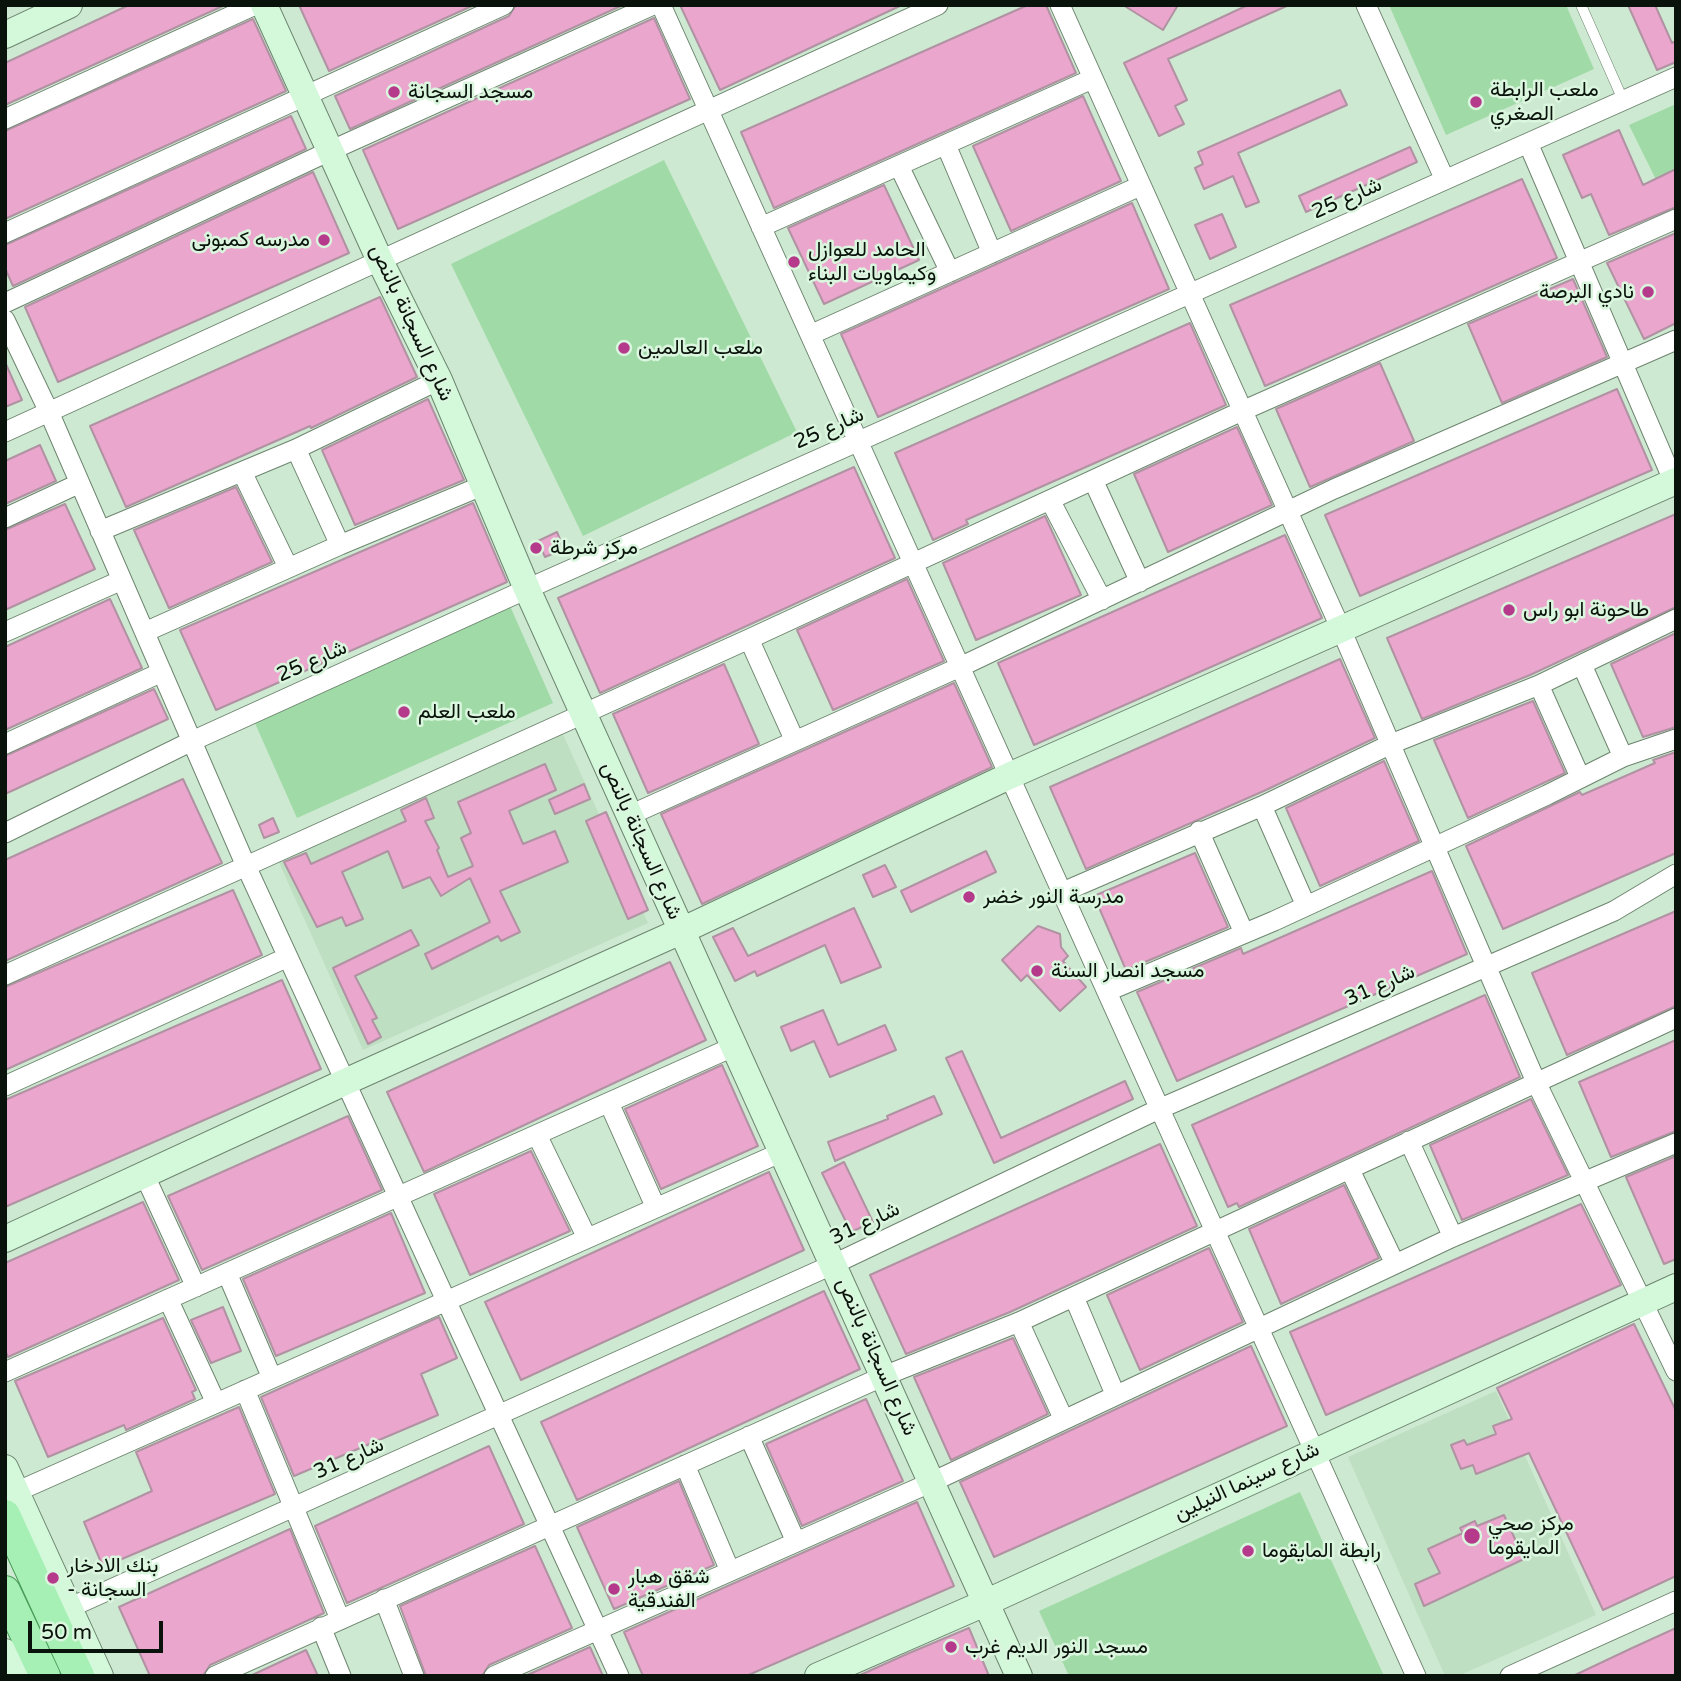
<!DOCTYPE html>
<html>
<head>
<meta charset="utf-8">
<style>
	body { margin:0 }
	#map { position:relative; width:1681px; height:1681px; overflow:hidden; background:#cee9d1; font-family:"Varela Round",sans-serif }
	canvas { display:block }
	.frame { position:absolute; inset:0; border:7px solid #0a130b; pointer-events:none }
	.scale { position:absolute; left:28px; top:1621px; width:135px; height:32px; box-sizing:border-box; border:4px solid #0a130b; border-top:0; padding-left:9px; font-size:21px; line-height:24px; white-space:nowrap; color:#0a130b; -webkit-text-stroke:5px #dbf6de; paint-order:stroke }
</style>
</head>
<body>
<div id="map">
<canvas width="1681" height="1681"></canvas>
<div class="frame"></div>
<div class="scale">50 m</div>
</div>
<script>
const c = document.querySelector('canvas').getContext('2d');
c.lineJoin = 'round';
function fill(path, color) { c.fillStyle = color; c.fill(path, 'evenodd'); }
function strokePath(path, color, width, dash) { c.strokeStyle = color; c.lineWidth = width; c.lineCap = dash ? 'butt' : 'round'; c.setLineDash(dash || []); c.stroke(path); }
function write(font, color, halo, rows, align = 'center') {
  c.font = font + ' "Varela Round",Vazirmatn,sans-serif'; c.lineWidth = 5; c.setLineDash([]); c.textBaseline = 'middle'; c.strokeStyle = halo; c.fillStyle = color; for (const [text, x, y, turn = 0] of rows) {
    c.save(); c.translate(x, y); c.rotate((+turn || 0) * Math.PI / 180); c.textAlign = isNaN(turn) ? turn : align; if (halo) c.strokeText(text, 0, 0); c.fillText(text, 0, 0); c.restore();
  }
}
const built = new Path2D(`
	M562,732l86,191 -285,127 -86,-192z
	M1496,1391l100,224 -138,61h-13l-97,-219z`);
const green = new Path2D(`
	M1389,5h177l28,64 -148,66z
	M1676,104v102l-6,2 -41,-83z
	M664,160l133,272 -214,104 -132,-272z
	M510,606l43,97 -256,115 -43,-97z
	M1300,1492l84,184h-315l-30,-65z`);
const building = new Path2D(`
	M129,5h96l-220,100v-42z
	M299,5h175l-145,66z
	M516,5h107l-273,124 -15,-33 174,-80z
	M680,5h222l-182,85z
	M1028,5h18l30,68 -302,135 -33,-76z
	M1123,5h55l-15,25z
	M1248,5h41l-121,54 19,41 -12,6 9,18 -25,12 -35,-73z
	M1628,5h27l17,38 4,-2v21l-19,8z
	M654,18l36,81 -292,130 -35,-79z
	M253,19l33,72 -281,128v-88z
	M1340,90l7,15 -109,48 21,49 -13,5 -13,-31 -29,13 -9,-21 8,-4 -5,-12z
	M1083,96l38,85 -110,50 -38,-85z
	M291,116l15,33 -293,137 -8,-18v-23z
	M1619,130l24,55 33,-16v38l-67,28 -18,-41 -9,4 -19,-43z
	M1410,147l7,15 -111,50 -7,-16z
	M313,172l36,81 -291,129 -33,-75z
	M1522,179l35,79 -292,128 -35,-81z
	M884,185l35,75 -95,44 -36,-76z
	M1132,203l37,86 -291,128 -37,-83z
	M1222,214l14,33 -26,12 -15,-34z
	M1676,233v90l-32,16 -37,-76z
	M1573,279l34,78 -105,46 -34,-79z
	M380,297l37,80 -106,51 -1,-2 -184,81 -36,-81z
	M1190,323l36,82 -260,115 2,4 -35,16 -38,-87z
	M5,362l17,38 -17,7z
	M1380,363l34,78 -104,46 -34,-78z
	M1617,389l35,81 -292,126 -35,-81z
	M428,399l36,81 -109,45 -33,-75z
	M1237,427l35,78 -104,47 -34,-78z
	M40,445l16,36 -51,23v-43z
	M854,467l41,91 -295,135 -42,-95z
	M236,487l36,75 -103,46 -35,-78z
	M473,503l34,79 -291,128 -36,-80z
	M65,504l30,65 -90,41v-80z
	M1676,514v93l-146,68 -108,44 -35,-81z
	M1045,516l36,79 -105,45 -33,-77z
	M557,532l7,17 -19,8 -7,-16z
	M1285,535l37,83 -288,127 -36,-82z
	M907,579l37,82 -111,49 -36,-80z
	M110,599l32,69 -137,62v-83z
	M1676,633v94l-33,10 -32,-73z
	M1340,659l35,79 -109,52 -180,79 -36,-82z
	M724,664l35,80 -111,49 -35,-79z
	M954,683l38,84 -290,137 -41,-90z
	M154,689l14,30 -163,75v-38z
	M1533,701l32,72 -97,45 -34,-78z
	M1676,752v101l-173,76 -37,-83 114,-54 2,3 73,-32 -2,-3z
	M1384,761l35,80 -99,45 -34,-78z
	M545,764l11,26 -47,21 14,33 32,-13 13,31 -68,29 20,41 -19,9 -3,-5 -66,33 -7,-15 65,-32 -20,-44 -29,18 -11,-19 -27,11 -15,-37 -46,21 21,47 -17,7 -4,-9 -25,10 -33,-65 22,-9 5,11 95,-43 -5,-11 25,-12 8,20 -9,3 14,27 -2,2 11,27 25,-11 -12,-28 10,-5 -13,-31z
	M183,779l39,84 -217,98v-101z
	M584,784l6,15 -35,15 -6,-14z
	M606,812l42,98 -20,9 -42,-98z
	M273,818l6,14 -15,6 -5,-13z
	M986,851l10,21 -85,40 -10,-21z
	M1195,853l33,74 -102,43 -32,-74z
	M885,865l11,22 -23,10 -10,-22z
	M1432,871l35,83 -290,127 -40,-89 104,-44 2,6z
	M233,890l29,65 -257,115v-83z
	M854,908l27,59 -40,16 -16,-38 -68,31 -2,-5 -20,10 -22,-44 20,-9 15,28z
	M1676,911v95l-109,49 -35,-82z
	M1038,926l22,8 1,13 7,9 -5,5 23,26 -26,24 -33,-36 -6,6 -19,-21z
	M411,930l8,15 -64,31 22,42 -5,2 9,17 -13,7 -35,-76z
	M670,962l36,78 -282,132 -37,-80z
	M282,980l39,89 -316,138v-107z
	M1485,995l35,82 -281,130 -2,-4 -9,4 -36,-82z
	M823,1010l15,35 47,-20 11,25 -66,27 -16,-36 -23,10 -10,-24z
	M1676,1040v91l-65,26 -32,-75z
	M962,1051l39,87 124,-57 8,18 -139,64 -48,-105z
	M722,1065l36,81 -97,43 -36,-80z
	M934,1096l8,18 -107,47 -7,-19 60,-23 -1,-3z
	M1531,1099l37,76 -106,45 -32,-75z
	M348,1116l34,74 -180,80 -34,-74z
	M1160,1144l37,82 -187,86 -104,42 -36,-79z
	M531,1151l39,80 -100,44 -36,-81z
	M1676,1156v103l-12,5 -38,-87z
	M844,1162l29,60 -22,10 -29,-59z
	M769,1172l35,78 -283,130 -36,-78z
	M1344,1185l35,73 -98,46 -32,-75z
	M143,1202l36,78 -171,77 -3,-7v-87z
	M1581,1204l40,81 -295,130 -36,-83z
	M391,1213l34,80 -149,63 -33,-77z
	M1209,1248l34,74 -103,48 -33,-75z
	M824,1291l36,78 -283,131 -36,-78z
	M223,1307l18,44 -30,12 -20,-43z
	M439,1317l18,41 -36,16 17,41 -144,61 -33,-79z
	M163,1318l33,72 -4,2 3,7 -69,31 -2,-5 -76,32 -33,-76z
	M1634,1324l42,87v165l-73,34 -74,-157 -53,21 -3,-9 -12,4 -10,-24 13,-5 3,5 29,-11 -3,-8 19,-7 -15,-31z
	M1013,1338l35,76 -97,46 -37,-83z
	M1251,1346l36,80 -293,131 -34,-75z
	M866,1399l37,82 -101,45 -36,-82z
	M239,1407l36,87 -172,73 -19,-45 68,-31 -16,-39z
	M489,1446l35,78 -177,79 -32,-77z
	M679,1481l35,84 -100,44 -37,-82z
	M917,1502l37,84 -208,90h-103l-19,-44z
	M1504,1515l20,44 -100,47 -9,-22 25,-11 -12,-24 35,-16 -3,-5 15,-7 2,5z
	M290,1529l34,84 -114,52 -7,11h-53l-31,-69z
	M535,1546l37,82 -83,37 -7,11h-56l-26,-70z
	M969,1628l20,48h-131l49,-22z
	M1676,1628v48h-103l57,-27z
	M590,1647l13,29h-78z
	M306,1650l12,26h-68z`);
const lane = new Path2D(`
	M1581,5l42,95`);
const street = new Path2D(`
	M661,5c252,557 503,1114 755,1671
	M1060,5l280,622 196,455 140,289
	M1366,5l79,175
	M5,119l250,-114
	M1528,143l148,344
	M946,145l46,108
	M899,166l51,106
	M761,227l331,-148
	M5,233l499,-228
	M5,303l327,-153 321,-145
	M5,320l44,92 197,454 373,810
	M810,335l330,-149
	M5,432l933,-427
	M296,449l44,96
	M242,472l46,95
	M1093,480l47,102
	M1050,500l52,100
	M5,518l73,-34
	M100,531l196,-82 143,-69
	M5,632l117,-52
	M145,632l195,-87 144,-60
	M749,639l45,100
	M1582,665l41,92
	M1539,685l41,92
	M5,744l157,-72
	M1262,806l44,100
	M630,815l330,-148 374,-178 342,-149
	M1199,831l45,102
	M5,833l185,-91 337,-153 1149,-512
	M1063,892l199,-86 129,-62 148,-59 137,-66
	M5,975l744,-336 493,-228 434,-192
	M1108,991l166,-70 273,-126 76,-38 53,-18
	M5,1086l283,-129
	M609,1103l47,105
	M537,1135l50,103
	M1409,1141l44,96
	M1350,1170l45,94
	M145,1176l51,111
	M227,1273l45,105
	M1074,1297l41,97
	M168,1299l48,104
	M1019,1322l44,96
	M5,1372l730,-326
	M245,1390l95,229
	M749,1436l47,106
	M685,1465l45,106
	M16,1492l766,-340
	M384,1599l30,77
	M69,1608l765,-344 325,-155 455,-198 62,-37
	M321,1627l20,49
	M215,1676l669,-300 135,-54 657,-304
	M494,1676l438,-194 521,-245 223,-94
	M1510,1676l166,-75`);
const secondary = new Path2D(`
	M264,5l117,258 58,117 88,209 492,1087
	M5,35l64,-30
	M5,1239l340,-157 336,-151 328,-155 667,-295
	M5,1468l95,208
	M5,1652l11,24
	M818,1676l167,-73 691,-316`);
const primary = new Path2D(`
	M5,1515l74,161
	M5,1591l40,85`);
const markers = [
	[394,92,7,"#b53a8b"],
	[1476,102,7,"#b53a8b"],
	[324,240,7,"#b53a8b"],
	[794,262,7,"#b53a8b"],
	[1648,292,7,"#b53a8b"],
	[624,348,7,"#b53a8b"],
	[536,548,7,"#b53a8b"],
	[1509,610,7,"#b53a8b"],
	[404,712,7,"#b53a8b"],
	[969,897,7,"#b53a8b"],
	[1037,971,7,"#b53a8b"],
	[1472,1536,9,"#b53a8b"],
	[1248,1551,7,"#b53a8b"],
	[53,1578,7,"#b53a8b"],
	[614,1589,7,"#b53a8b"],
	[951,1647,7,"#b53a8b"]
];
const poiNames = [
	["ملعب الرابطة",1490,90],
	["الصغري",1490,114],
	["مسجد السجانة",408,92],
	["مدرسه كمبونى",310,240,"right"],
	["الحامد للعوازل",808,250],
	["وكيماويات البناء",808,274],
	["نادي البرصة",1634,292,"right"],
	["ملعب العالمين",638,348],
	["مركز شرطة",550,548],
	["طاحونة ابو راس",1523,610],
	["ملعب العلم",418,712],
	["مدرسة النور خضر",983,897],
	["مسجد انصار السنة",1051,971],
	["مركز صحي",1488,1524],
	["المايقوما",1488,1548],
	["رابطة المايقوما",1262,1551],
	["بنك الادخار",67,1566],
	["- السجانة",67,1590],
	["شقق هبار",628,1577],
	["الفندقية",628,1601],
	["مسجد النور الديم غرب",965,1647]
];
const streetNames = [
	["شارع 25",1347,199,-24],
	["شارع السجانة بالنص",411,323,65],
	["شارع 25",829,429,-24],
	["شارع 25",312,662,-24],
	["شارع السجانة بالنص",641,841,66],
	["شارع 31",1380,986,-24],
	["شارع 31",865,1224,-25],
	["شارع السجانة بالنص",876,1357,66],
	["شارع 31",349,1459,-24],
	["شارع سينما النيلين",1247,1482,-25]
];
fill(built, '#bedfc1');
fill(green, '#a0daa7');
fill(building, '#eaa6cd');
strokePath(building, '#b192a3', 2);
strokePath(lane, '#6d856f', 11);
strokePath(street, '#6d856f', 21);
strokePath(secondary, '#6d856f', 28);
strokePath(primary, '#4a9c59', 32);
strokePath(lane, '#fff', 10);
strokePath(street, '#fff', 19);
strokePath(secondary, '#d3f8da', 26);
strokePath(primary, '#a7f0b5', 30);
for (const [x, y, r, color] of markers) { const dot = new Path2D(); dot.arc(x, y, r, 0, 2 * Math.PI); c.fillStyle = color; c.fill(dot); strokePath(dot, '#dbf6de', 2.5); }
write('21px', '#0a130b', '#dbf6de', poiNames, 'left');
write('21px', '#0a130b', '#dbf6de', streetNames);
</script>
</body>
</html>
